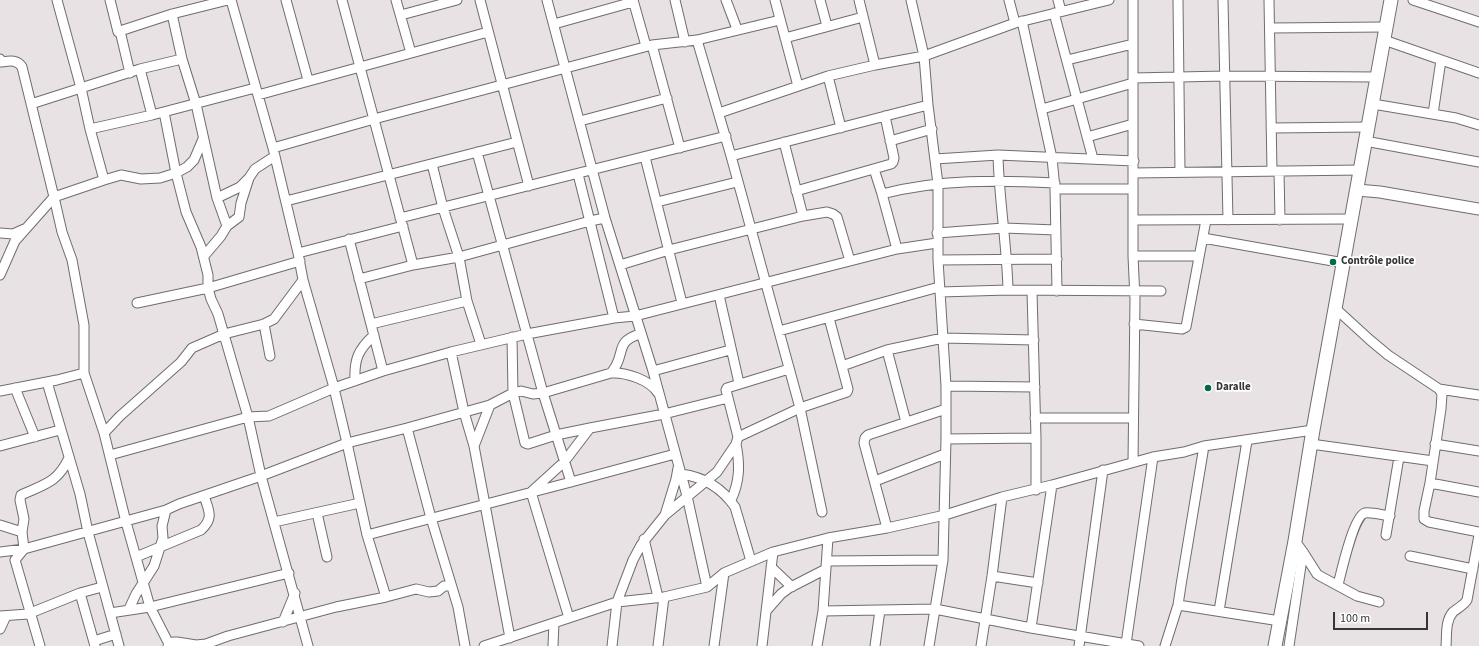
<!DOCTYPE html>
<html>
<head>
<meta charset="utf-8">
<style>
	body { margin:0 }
	#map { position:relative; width:1479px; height:646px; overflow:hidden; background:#e8e2e4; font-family:"Source Sans 3",sans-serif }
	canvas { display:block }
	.scale { position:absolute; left:1333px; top:612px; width:95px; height:18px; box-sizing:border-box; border:2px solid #363435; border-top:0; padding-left:5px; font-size:12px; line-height:14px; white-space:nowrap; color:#363435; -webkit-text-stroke:3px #fff; paint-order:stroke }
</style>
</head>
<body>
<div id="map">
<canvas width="1479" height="646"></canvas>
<div class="scale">100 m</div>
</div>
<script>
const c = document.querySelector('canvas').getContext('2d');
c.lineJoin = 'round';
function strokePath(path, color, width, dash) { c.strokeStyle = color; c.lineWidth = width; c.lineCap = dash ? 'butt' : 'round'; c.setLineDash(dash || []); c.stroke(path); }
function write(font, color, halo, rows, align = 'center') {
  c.font = font + ' "Source Sans 3",sans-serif'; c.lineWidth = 3.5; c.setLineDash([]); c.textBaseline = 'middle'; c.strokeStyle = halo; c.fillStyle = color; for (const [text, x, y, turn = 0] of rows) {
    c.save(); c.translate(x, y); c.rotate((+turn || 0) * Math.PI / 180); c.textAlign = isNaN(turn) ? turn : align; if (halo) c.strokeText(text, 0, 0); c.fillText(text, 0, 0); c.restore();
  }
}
const minor = new Path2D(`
	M57,0l24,88 9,41 14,51 17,-5 20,4 19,-1 16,-5 11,-6 7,-7 9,-21
	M110,0l8,32 2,-1 10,42
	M231,0l42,148 25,105 5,27 30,104 14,59 20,92 19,62
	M286,0l22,80
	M342,0l71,265
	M396,0l15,53
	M480,0l49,186
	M547,0l58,218 48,153 34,125 20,91
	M633,0l13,46
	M675,0l10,42
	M726,0l11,29
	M775,0l23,86
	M820,0l7,26
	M859,0l16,65
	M911,0l13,56 4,49 10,79v76l8,126v53l-3,121 -14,86
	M1009,0l6,23
	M1058,0l3,11
	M1133,0v256l2,43 -2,163
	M1178,0l2,172
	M1223,0l5,220
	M1269,0l3,171
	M1413,0l66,22
	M1054,13l39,146
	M172,14l10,45
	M401,15l56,-15
	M1022,21l30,137 3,31 2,102
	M554,24l79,-22
	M1270,28l116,-1
	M120,31l52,-17 56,-14
	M785,38l78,-21
	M697,40l34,116 69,252 22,104
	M1384,40l95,33
	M652,45l28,103
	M0,59l1,3c8,-1 16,-3 21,5l32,130 8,35 10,28 12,65v48l20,60 22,89 24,85 20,39
	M1067,60l66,-16
	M140,69l12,46
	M828,76l13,52
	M1133,78l92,-2 153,1
	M258,95l230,-63
	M31,104l109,-35 42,-10 14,45 21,94 10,28
	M1373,104l83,14 23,7
	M1042,109l91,-26
	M719,113l109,-37 47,-11 49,-9 91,-33 94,-23
	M1433,114l8,-54
	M580,121l87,-23
	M1271,128l98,-1
	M90,129l62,-14 103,-27
	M1087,137l46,-13
	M890,141l42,-12
	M1365,141l114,21
	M784,142l19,74
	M273,148l101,-29 278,-74 45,-5 83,-20
	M477,152l66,241 28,89
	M998,155c1,45 9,90 10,135
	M731,156l197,-51
	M645,157l37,146
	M935,159l63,-4 136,6
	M432,164l11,44 16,49 8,44 14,43
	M874,169l8,25c57,-15 116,-14 173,-11
	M1279,171l1,49
	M1133,173l228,-3
	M578,174l36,144
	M1055,189h78
	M796,191l95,-27 2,-2 1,-4 -9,-42
	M882,194l15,55
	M217,198l23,-11 9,-9 6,-9 20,-13
	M286,201l231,-59
	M657,202l80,-20
	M400,218l326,-82
	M1133,220l219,-1
	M0,233l13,1 11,-5
	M937,233l67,-5 52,2
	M1203,238l141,25
	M349,239l34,132
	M298,253l105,-27
	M204,256l17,-20 6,-10 12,-9 2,-14 8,-25
	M1133,256h66
	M938,260l119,-1
	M620,265l49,-15 134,-34 24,-4 6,2 4,3 13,44
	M0,275l15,-34 39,-44 50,-17
	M359,279l54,-14 46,-8 131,-36 15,-3
	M1032,291l4,147v52
	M940,292l68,-2 153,1
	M719,295l20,88
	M137,303l71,-15 92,-27
	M1335,308l35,32 18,15 51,34 3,5 -1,15 -11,74 -6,28v8l5,3 50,10
	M264,324l6,32
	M371,324l96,-23
	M1134,324l48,5 4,-2 20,-107
	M779,331l160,-44
	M512,337l1,56 12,50 3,1 28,-9 34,-7
	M887,350l19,72
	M451,352l13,60 10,34 36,192
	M842,366l45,-16 56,-12 91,2
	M653,371l77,-21
	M611,373c15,-1 39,7 47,20
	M355,381c-1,-22 3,-31 19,-46
	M47,382l33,112 8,38 31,114
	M946,386l89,1
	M15,388l20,49
	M1439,389l40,6
	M0,391l57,-11 27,-7
	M1035,418h98
	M407,428l24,90 27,89 7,39
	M104,433l16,-17 61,-54 11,-14 32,-14 40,-10 10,-5 29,-39
	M738,437l62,-29 47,-16 1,-3 -19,-71
	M946,439l90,-1
	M1311,444l122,17
	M1435,444l44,7
	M0,446l60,-16
	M474,446l16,-41
	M110,455l138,-38 -30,-103 -7,-15 -3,-11v-13l-7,-28 -15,-35 -10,-39 -12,-61
	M681,474c23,3 41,14 54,33l16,54
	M875,481l70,-27
	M1430,483l49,9
	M731,500c9,-19 9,-36 5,-56
	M317,513l10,44
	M665,515l11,-36 2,-11
	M274,522l86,-19
	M0,525l22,7 2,17 -9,11 25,86
	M887,528l-23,-85 1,-5 3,-3 78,-26
	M22,532l2,-13 -4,-19 1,-5c24,-11 36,-12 48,-37
	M367,535l204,-53 104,-28
	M1386,535l13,-78
	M644,539l14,58
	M0,552l24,-3 142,-39 13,-6 82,-28 86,-33 60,-15 83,-23 23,-12 8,-2 12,3 10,-1 68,-20c16,-18 2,-31 29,-39
	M1303,552l14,22 3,2 37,20 22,6
	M1410,556l63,13
	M136,557l65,-27c13,-12 8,-19 3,-34
	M827,561l116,-1
	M771,567l21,20
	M992,576l46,7
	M1338,585c3,-12 16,-70 27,-72 7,-1 17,2 25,3
	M80,593l15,53
	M1178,605l102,16
	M129,609l7,-15 18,-28 9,-28 -1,-12 4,-16
	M766,611l15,-17 8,-6 37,-19
	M823,611l112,-2 96,19 108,18
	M1219,611l28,-170
	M110,613l40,-6 139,-34
	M0,616l28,-2 52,-21 22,-6
	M569,618l-38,-126 33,-30 26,-34 74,-14 64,-16
	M283,622l12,-29
	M1031,628l21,-143
	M0,629l6,-13
	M94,641l22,-7
	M1126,644l27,-187
	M168,646l5,-4h4l19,3 10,-1 22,-8 108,-29 50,-10 30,-8 13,3 9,-1 6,-5h7
	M308,646l-47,-170 -13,-59 21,-1 65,-28 49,-17 68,-19 76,-18 87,-16 21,-2 262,-67 40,-6
	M484,646l133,-44 47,-5 43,-10 17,-14 49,-21 55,-14 59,-10 58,-13 57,-18 50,-12 101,-28 31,-5 20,-6 109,-16
	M553,646l1,-23
	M612,646l5,-44 16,-42 8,-15 24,-30 52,-43 19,-28 2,-7 -12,-47 1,-2 62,-19
	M658,646l6,-49
	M714,646l10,-73
	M762,646l11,-94
	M817,646l6,-35 5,-73
	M875,646l5,-36
	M981,646l11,-70 10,-79
	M1079,646l24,-176
	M1165,646l13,-41 3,-20 23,-139
	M1289,646l14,-94 -8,-11
	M1446,646c1,-11 -1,-25 7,-34 5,-4 11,-7 14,-12l12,-65`);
const major = new Path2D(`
	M1357,190l23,2 99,17`);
const highway = new Path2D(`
	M1275,646l20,-105 18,-111 78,-430`);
const markers = [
	[1333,262,4,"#006a41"],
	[1208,388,4,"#006a41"]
];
const poiNames = [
	["Contrôle police",1341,262],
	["Daralle",1216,388]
];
strokePath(minor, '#716c6e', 11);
strokePath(major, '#716c6e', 13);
strokePath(highway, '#716c6e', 15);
strokePath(minor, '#fff', 9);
strokePath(major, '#fff', 11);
strokePath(highway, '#fff', 13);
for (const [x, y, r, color] of markers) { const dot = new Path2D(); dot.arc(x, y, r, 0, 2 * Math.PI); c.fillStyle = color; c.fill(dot); strokePath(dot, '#fff', 1.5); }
write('bold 11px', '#363435', '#fff', poiNames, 'left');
</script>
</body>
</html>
